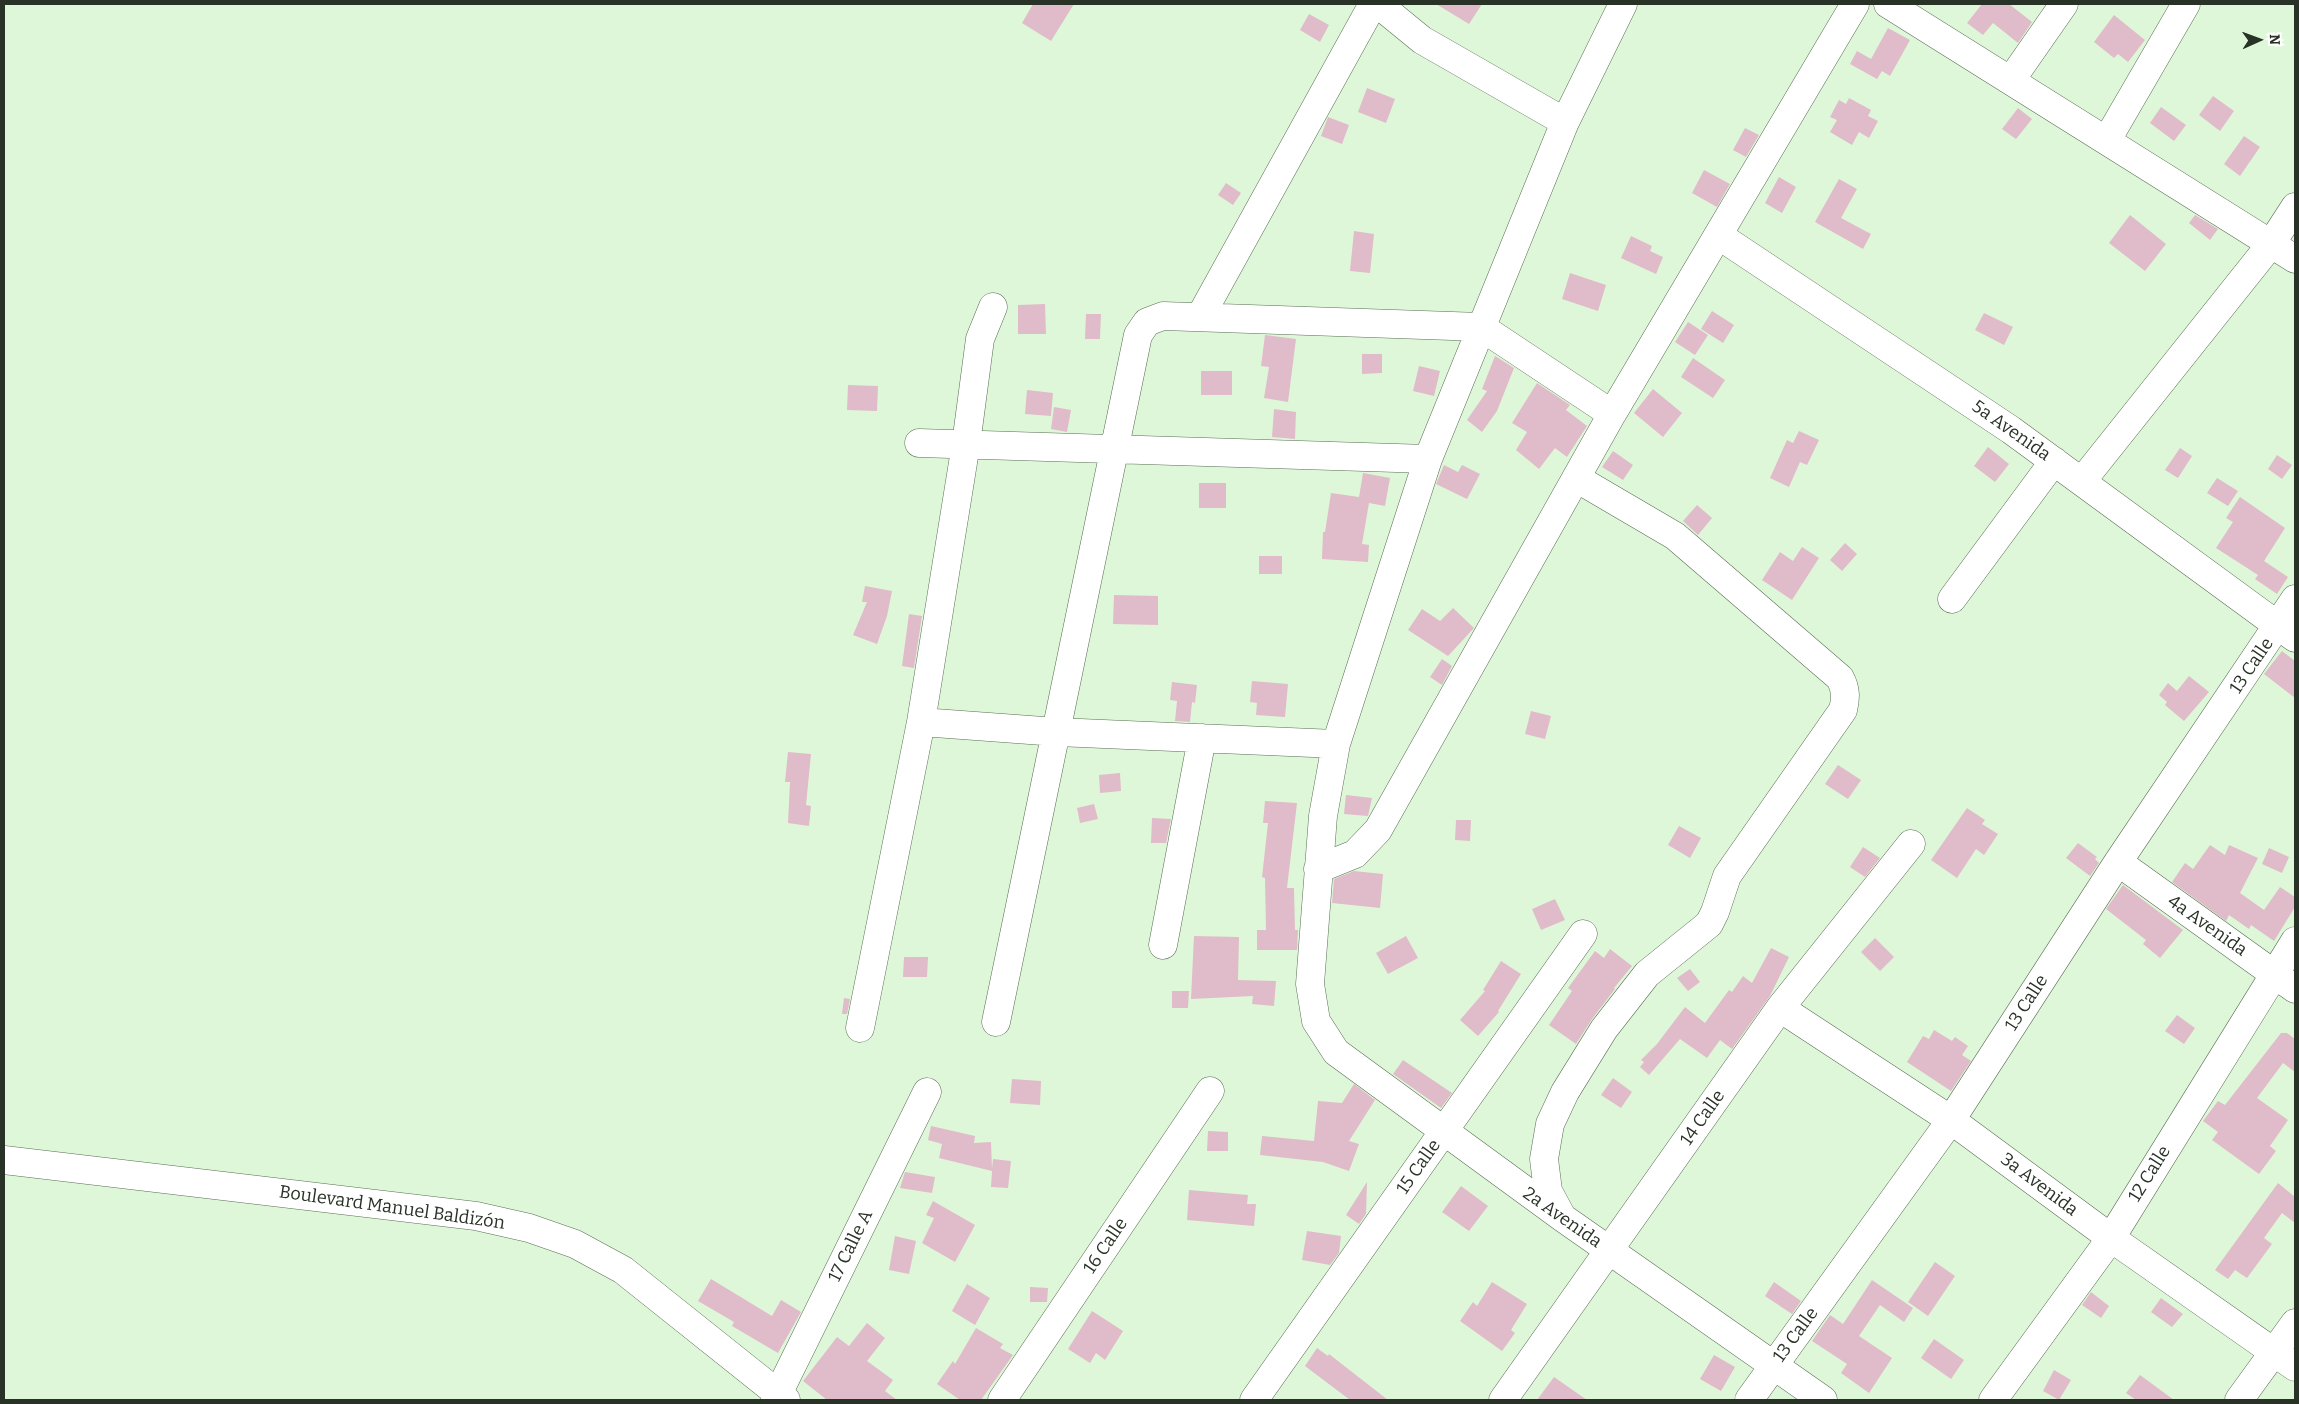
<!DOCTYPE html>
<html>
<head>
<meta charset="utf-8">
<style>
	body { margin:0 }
	#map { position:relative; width:2299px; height:1404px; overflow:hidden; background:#dff7d9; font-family:Bitter,serif }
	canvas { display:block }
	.frame { position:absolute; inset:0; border:5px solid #293226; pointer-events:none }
	.north { position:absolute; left:2234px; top:15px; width:50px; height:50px; -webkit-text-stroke:4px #fff; paint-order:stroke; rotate:88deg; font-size:14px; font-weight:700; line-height:20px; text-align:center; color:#293226 }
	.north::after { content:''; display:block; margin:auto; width:18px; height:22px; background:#293226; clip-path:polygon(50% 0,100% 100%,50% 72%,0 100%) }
</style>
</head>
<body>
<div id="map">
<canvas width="2299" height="1404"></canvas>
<div class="frame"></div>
<div class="north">N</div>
</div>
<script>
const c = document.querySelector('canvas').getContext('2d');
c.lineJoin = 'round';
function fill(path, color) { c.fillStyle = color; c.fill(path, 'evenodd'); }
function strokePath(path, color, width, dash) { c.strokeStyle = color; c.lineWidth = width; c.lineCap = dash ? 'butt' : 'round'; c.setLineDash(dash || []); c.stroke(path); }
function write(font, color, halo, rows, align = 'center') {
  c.font = font + ' Bitter,serif'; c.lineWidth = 4; c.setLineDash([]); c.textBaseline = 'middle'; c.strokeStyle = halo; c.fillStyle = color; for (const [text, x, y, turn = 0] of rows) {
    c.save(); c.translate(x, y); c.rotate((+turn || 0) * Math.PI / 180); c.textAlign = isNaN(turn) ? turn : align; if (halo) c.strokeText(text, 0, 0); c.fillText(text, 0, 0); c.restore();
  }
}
const building = new Path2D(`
	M1033,4h41l-23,37 -29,-18z
	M1436,4h46l-13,20z
	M1982,4h27l23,18 -14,21 -25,-20 -10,12 -16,-12z
	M1309,14l20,11 -9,17 -20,-12z
	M2114,15l31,25 -17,22 -10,-8 -4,4 -20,-16z
	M1888,28l22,12 -20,36 -8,-5 -5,8 -27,-15 7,-13 14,8z
	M1367,88l28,11 -9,24 -28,-11z
	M2213,96l21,15 -14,20 -21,-16z
	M1849,98l22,12 -3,6 10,5 -9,17 -10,-6 -7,13 -22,-13 7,-12 -7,-3 9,-17 7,4z
	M2161,107l25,18 -12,16 -24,-18z
	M2018,108l14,11 -16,20 -14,-10z
	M1328,117l21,8 -7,19 -21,-8z
	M1745,128l14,7 -13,22 -13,-7z
	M2244,136l16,11 -20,29 -16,-12z
	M1704,170l26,14 -13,23 -25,-14z
	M1779,177l17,10 -14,26 -17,-10z
	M1839,179l18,10 -16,29 30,16 -8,15 -48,-27z
	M1226,183l15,10 -8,12 -15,-10z
	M2130,215l36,29 -21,27 -36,-28z
	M2195,215l23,14 -8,11 -21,-17z
	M1354,231l20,3 -4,39 -20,-2z
	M1631,236l21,10 -2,5 13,6 -7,17 -35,-16z
	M1570,273l36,12 -8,26 -36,-12z
	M1045,304l1,30h-28v-29z
	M1712,311l22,14 -11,18 -22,-14z
	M1984,313l29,14 -9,18 -29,-15z
	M1086,314h15l-1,25h-15z
	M1688,322l20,13 -13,20 -20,-13z
	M1265,335l31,4 -8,63 -24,-4 5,-31 -8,-1z
	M1362,354h20v19l-20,1z
	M1495,356l19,12 -17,43 -15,21 -15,-12 20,-29 -5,-2z
	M1693,358l32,22 -12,18 -32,-21z
	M1419,366l21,5 -6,25 -21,-5z
	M1201,371h31v24h-31z
	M1537,383l33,22 -4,5 21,16 -20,31 -12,-9 -16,21 -23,-19 11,-18 -15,-9z
	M848,385l30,1 -1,25 -30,-1z
	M1653,389l29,24 -19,24 -29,-24z
	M1027,390l26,3 -2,23 -26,-2z
	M1054,407l17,3 -4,22 -16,-3z
	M1274,409l22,3 -1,27 -23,-2z
	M1799,431l20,9 -12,25 -7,-3 -11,25 -19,-9 17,-38 6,3z
	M1988,447l21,17 -14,18 -21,-16z
	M2180,448l12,8 -14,22 -13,-8z
	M1613,451l20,14 -10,15 -21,-13z
	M2277,455l15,10 -10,14 -14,-10z
	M1444,465l14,7 4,-7 18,9 -13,25 -31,-15z
	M1363,473l27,5 -5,28 -16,-3 -7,41 7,1 -1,17 -46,-3 1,-27h2l6,-39 28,4z
	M2217,478l21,13 -10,15 -21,-13z
	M1199,483h27v25h-27z
	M2240,497l45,31 -21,33 24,16 -11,17 -22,-15 3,-4 -42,-27 17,-26 -7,-4z
	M1697,505l15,13 -14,17 -15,-14z
	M1845,543l12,11 -15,17 -12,-11z
	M1802,547l17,11 -27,42 -30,-20 18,-28 13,9z
	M1259,556h23v18h-23z
	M865,586l27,5 -5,25 -10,28 -24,-9 14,-33h-5z
	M1114,595l44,1v29l-45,-1z
	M1453,608l21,20 -26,28 -40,-26 14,-21 18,12z
	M909,614l13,2 -8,52 -12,-2z
	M2282,651l13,10v37l-31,-24z
	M1442,659l10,7 -10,19 -12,-8z
	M2189,676l20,16 -25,29 -19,-16 2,-3 -8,-7 9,-12 9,8z
	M1252,681l36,3 -3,33 -29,-2 1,-12 -7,-1z
	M1172,682l25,3 -2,18 -3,-1 -2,20 -15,-1 2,-20 -7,-1z
	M1531,711l20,5 -6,23 -20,-5z
	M788,752l23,2 -5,51 5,1 -2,20 -21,-3 2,-41h-5z
	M1838,765l23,15 -13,19 -23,-15z
	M1120,773l1,18 -21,2 -1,-18z
	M1346,795l26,3 -4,18 -24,-2z
	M1265,801l32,2 -10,85h7l1,42h3l-1,20h-40v-20h9l-1,-52 -3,-1 6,-54h-5z
	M1094,804l4,15 -18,4 -3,-15z
	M1967,808l18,12 -3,4 16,10 -14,21 -8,-6 -19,29 -26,-18z
	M1152,818l19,1 -5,24h-15z
	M1456,820h15l-1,21 -15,-1z
	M1679,826l22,12 -11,20 -22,-13z
	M2078,843l19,14 -2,2 4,4 -9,13 -24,-18z
	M2210,845l15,10 4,-10 29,13 -18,35 24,17 16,-23 15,10v10l-21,34 -23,-16 -2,4 -20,-14 -3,6 -54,-39 13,-19 8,6z
	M1863,847l17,11 -15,19 -15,-10z
	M2269,848l20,9 -7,16 -20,-9z
	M1354,871l29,3 -3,34 -48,-5 2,-24z
	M2123,885l60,45 -23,28 -17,-14 3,-4 -40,-31z
	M1555,899l10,21 -24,10 -9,-21z
	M1194,936l45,1 -1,43 38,1 -2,25 -22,-2 1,-8 -62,3z
	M1406,936l12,22 -30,16 -12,-21z
	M1875,938l19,19 -14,14 -19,-19z
	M1771,948l18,9 -19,39 -38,53 -12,-9 -13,18 -27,-19 -31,36 -9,-8 4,-5 -3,-2 16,-16 28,-37 20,16 24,-33 3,2 11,-16 9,7z
	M1610,949l22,17 -18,22 1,1 -23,30 -16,25 -27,-19 23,-34 -4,-3 27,-37 9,7z
	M904,957h24l-1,20h-24z
	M1501,961l20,13 -23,37 1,1 -21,24 -18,-16 25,-29 -2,-1z
	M1690,969l10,13 -12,9 -11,-13z
	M1172,991h17l-1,17h-16z
	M844,998l6,1 -3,15h-5z
	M2177,1015l18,13 -11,16 -19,-13z
	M1934,1030l18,11 3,-4 13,9 -6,9 9,6 -20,30 -44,-29 16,-26 6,3z
	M2281,1033h6l8,6v33l-12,-9 -26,35 31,22 -18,26 6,5 -17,23 -47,-34 6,-8 -15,-11 15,-20 7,4z
	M1403,1060l49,33 -11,15 -48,-34z
	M1613,1078l19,14 -11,16 -20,-13z
	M1012,1079l29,2 -1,24 -30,-2z
	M1354,1084l21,16 -26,41 10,3 -10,27 -26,-9 -63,-7 2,-19 52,5 4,-40 24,2z
	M931,1126l44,10 -1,7 17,-1 1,27 1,-10 18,2 -3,27 -17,-1 1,-16 -53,-13 3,-14 -14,-4z
	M1208,1131l20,1v19h-21z
	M905,1172l30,5 -3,16 -32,-5z
	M1367,1182l-1,32 -7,10 -13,-9z
	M2278,1183l17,14v26l-13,-10 -18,25 8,6 -25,34 -12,-8 -7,9 -13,-9z
	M1461,1186l27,20 -19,25 -27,-19z
	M1189,1190l59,5 -1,9h9l-2,22 -67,-6z
	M933,1201l42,24 -20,37 -33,-19 12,-25 -8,-3z
	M1307,1231l34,5 -2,17 -9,12 -28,-5z
	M895,1236l21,5 -7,33 -20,-4z
	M1935,1262l20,14 -27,40 -20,-14z
	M711,1279l61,37 9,-16 20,12 -23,41 -46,-27 2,-4 -36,-21z
	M1872,1280l41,28 -9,14 -24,-17 -21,31 33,22 -23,35 -28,-20 6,-9 -35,-23 18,-26 13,9z
	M1492,1282l35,22 -16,26 4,3 -13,18 -42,-30 13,-19 4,4z
	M1774,1282l27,19 -9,13 -27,-18z
	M967,1284l23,14 -15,27 -23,-14z
	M1030,1287l18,1 -1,14h-17z
	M2091,1292l18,14 -8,12 -19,-13z
	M2161,1298l22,16 -11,13 -21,-15z
	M1092,1311l31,20 -18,29 -9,-7 -6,10 -22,-14z
	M867,1323l18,15 -18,23 26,19 -8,11 12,9h-70l-24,-19 34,-44 12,9z
	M976,1328l27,16 -3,4 13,7 -32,45h-21l-23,-16 16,-23 2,3z
	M1934,1339l30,21 -13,19 -30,-21z
	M1317,1348l11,8 1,-2 59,46h-38l-45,-34z
	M1714,1355l21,12 -14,24 -21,-12z
	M2054,1370l17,10 -12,20 -16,-9z
	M2140,1375l34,25h-38l-10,-7z
	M1554,1377l33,23h-50z`);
const minor = new Path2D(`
	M1378,4l44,36 143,82
	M1623,4l-58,118 -137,337 -92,285 -13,72 -13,168 6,37 20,31 227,166 260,182
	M1888,4l407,255
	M2011,80l53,-76
	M2107,140l79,-136
	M1718,235l293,195 284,208
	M1200,317l173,-313
	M919,443l509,16
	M2082,481l189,-237 24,-37
	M1952,599l102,-138
	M921,722l136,10 279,12
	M2118,862l177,127
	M1318,869l37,-15 23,-24 234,-416 243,-410
	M1163,945l39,-207
	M1780,1008l171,112 160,118 184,129
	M996,1022l142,-687 9,-13 16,-6 318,11 131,87
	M860,1028l61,-306 45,-278 14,-105 13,-32
	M1562,1217l-14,-26 -4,-32 6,-35 15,-32 39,-63 43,-55 62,-50 6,-12 12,-36 116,-166c3,-12 3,-21 -3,-32l-165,-142 -99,-58
	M775,1400l152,-308
	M1002,1400l208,-309
	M1254,1400l329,-466
	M1503,1400l277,-392 131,-164
	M1749,1400l202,-280 167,-258 177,-263
	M1993,1400l118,-162 184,-297
	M2239,1400l56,-77`);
const major = new Path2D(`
	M4,1160l472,56 53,12 46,16 48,26 163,130`);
const streetNames = [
	["5a Avenida",2011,431,35],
	["13 Calle",2252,666,-56],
	["4a Avenida",2207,926,35],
	["13 Calle",2027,1003,-57],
	["14 Calle",1703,1118,-55],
	["15 Calle",1419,1167,-55],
	["12 Calle",2150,1174,-58],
	["3a Avenida",2039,1185,37],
	["Boulevard Manuel Baldizón",392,1208,8],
	["2a Avenida",1562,1218,35],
	["17 Calle A",851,1246,-64],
	["16 Calle",1106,1246,-56],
	["13 Calle",1796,1335,-54]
];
fill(building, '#e0bbca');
strokePath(minor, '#596e54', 29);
strokePath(major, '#596e54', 29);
strokePath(minor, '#fff', 28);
strokePath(major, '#fff', 28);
write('18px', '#293226', '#fff', streetNames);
</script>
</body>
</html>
